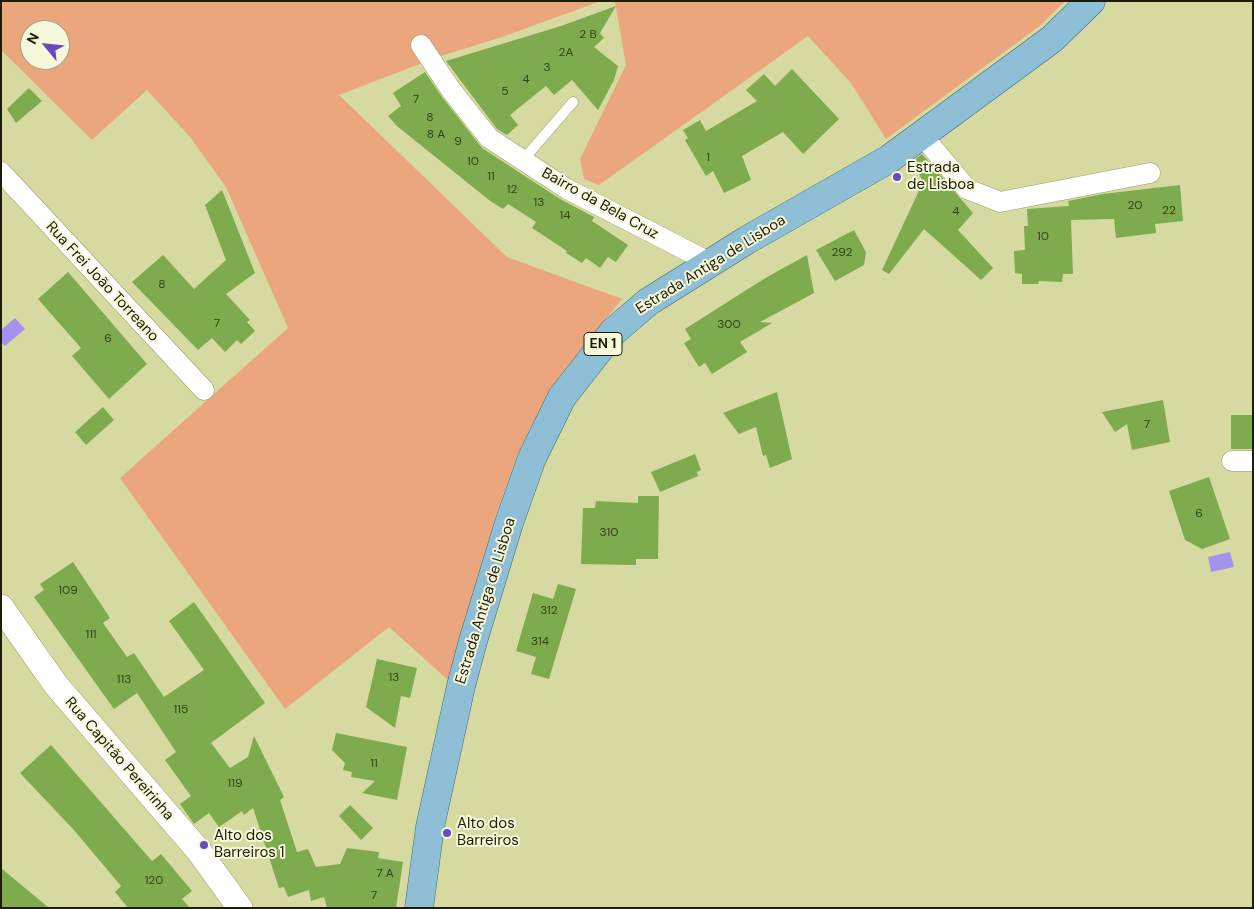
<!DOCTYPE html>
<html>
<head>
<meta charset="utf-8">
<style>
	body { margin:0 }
	#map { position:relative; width:1254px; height:909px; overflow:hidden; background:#d6d9a0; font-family:"DM Sans",sans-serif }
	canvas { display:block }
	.frame { position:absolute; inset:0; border:2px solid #1d1d07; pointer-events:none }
	.north { position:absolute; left:20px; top:20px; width:50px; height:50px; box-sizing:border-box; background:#f6f8db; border:1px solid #9fa086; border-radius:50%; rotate:298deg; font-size:14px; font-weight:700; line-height:20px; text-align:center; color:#1d1d07 }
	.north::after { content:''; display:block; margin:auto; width:18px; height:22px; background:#6849c1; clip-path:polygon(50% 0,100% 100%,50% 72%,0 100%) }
</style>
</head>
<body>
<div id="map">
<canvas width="1254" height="909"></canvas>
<div class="frame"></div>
<div class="north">N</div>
</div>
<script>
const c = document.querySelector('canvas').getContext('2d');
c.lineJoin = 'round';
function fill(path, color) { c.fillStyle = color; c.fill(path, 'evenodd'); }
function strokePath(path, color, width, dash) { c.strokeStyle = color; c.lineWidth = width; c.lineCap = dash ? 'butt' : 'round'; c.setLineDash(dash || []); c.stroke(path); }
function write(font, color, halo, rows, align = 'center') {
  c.font = font + ' "DM Sans",sans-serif'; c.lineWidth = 4; c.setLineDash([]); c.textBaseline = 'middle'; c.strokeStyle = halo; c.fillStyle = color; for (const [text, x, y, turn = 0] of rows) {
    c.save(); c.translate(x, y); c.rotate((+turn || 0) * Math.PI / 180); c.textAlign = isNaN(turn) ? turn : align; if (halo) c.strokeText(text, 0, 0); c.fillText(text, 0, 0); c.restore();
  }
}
const green = new Path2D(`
	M1,1h600l-102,37 -61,19 -99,38 168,162 115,42 -71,88 -32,64 -24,67 -35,118 -11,45 -60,-54 -104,82 -165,-231 168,-150 -62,-141 -36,-50 -43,-47 -55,50 -91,-90zM30,30h30v30h-30z
	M615,1h450l-24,24 -155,114 -35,-56 -43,-47 -209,149 -15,-6 -4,-20 46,-94z`);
const water = new Path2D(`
	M15,318l10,11 -20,17 -4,-4v-12z
	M1230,552l4,15 -23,5 -3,-15z`);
const building = new Path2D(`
	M616,6l-16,27 4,5 -10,9 24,19 -4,14 -16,30 -26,-30 -18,15 -8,-9 -36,29 8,10 -11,10 -10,-6 -51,-68 115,-35z
	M792,69l47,50 -36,35 -20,-22 -41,24 9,24 -27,13 -11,-22 -7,5 -21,-36 3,-2 -5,-8 17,-10 6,11 51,-30 -11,-11 18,-16 11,12z
	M425,72l17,25 40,51 78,51 34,18 -2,4 36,24 -12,17 -8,-5 -8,11 -14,-10 -4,5 -16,-10 1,-2 -35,-23 4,-6 -28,-18 -5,5 -14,-9 -92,-74 -9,-10 13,-10 -8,-13z
	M29,88l13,13 -26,22 -9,-14z
	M922,154l51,59 -15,17 35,38 -12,12 -57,-51 -35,45 -7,-4 41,-88 -10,-21z
	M1180,185l3,36 -28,3 1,9 -40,5 -2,-19 -43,1 2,54h-10l-1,8 -23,-1 -1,3h-16v-10l-7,-1 -1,-22 11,-1 -1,-24h4l-1,-17 42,-3 -1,-5 35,-7z
	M222,190l33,83 -29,21 24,26 -3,2 8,9 -14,13 -4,-4 -12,12 -13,-14 -14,12 -66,-68 31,-27 31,34 32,-29 -21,-55z
	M854,230l12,22 -2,13 -29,16 -19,-31z
	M807,255l7,38 -54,29 12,1 -32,19 7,10 -35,22 -7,-11 -6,4 -15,-24 7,-4 -6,-10 82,-52z
	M68,272l79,92 -38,35 -37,-43 9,-8 -43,-49z
	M777,392l15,67 -22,9 -4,-13 -3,1 -7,-29 -17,7 -16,-21z
	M1163,400l7,42 -38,8 -5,-26 -12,8 -13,-20z
	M103,407l11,13 -28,25 -11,-13z
	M1231,415h22v34h-22z
	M695,454l6,16 -4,2 1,4 -38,16 -9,-20z
	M1209,477l21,62 -28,10 -17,-9 -16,-49z
	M638,496h21l-1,63h-22v6l-55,-1 2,-56h12l1,-7 42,2z
	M73,562l37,56 -7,5 24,34 7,-4 30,44 40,-27 -35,-49 25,-19 71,101 -54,40 19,25 18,-11 6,-21 30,61 -4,3 17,52 11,-3 8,18 24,-3 7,-16 32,4 -1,6 25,4 -7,46h-69l-3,-11 -13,4 -2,-11 -21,7 -4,-10 -5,1 -26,-80 -9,7 -2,-4 -23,16 -10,-14 -15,11 -14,-20 11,-8 -26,-36 11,-8 -39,-59 -23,16 -80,-112 10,-7 -4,-6z
	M558,584l18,5 -27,90 -18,-5 5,-17 -20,-6 17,-58 20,6z
	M377,659l40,9 -7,30 -9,-2 -6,32 -29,-21z
	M336,733l71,14 -10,53 -35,-7 13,-12 -24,-4 1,-5 -9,-2 2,-7 -13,-13z
	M51,745l101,116 9,-7 31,37 -10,8 8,9h-62l-13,-16 6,-6 -48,-57 -53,-56z
	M350,805l23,23 -12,12 -22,-24z
	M1,868l48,40h-48z`);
const service = new Path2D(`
	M523,160l50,-58`);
const minor = new Path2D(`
	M421,45l30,45 38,48 78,51 144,74
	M922,135l45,54 33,13 150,-29
	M1,172l203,218
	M1232,461h21`);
const tertiary = new Path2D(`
	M1,607l55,78 142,165 42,58`);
const primary = new Path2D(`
	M419,908l11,-81 31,-141 12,-45 36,-118 23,-65 30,-61 51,-65 35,-30 99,-62 142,-81 163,-120 39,-38`);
const markers = [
	[897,177,5,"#6849c1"],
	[447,833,5,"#6849c1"],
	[204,845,5,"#6849c1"]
];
const numberNames = [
	["2 B",588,35],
	["2A",566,53],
	["3",547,68],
	["4",526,80],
	["5",505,92],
	["7",416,100],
	["8",430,118],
	["8 A",436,135],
	["9",458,142],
	["1",708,158],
	["10",473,162],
	["11",491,177],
	["12",512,190],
	["13",539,203],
	["20",1135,206],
	["22",1169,211],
	["4",956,212],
	["14",565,216],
	["10",1043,237],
	["292",842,253],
	["8",162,285],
	["7",217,324],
	["300",729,325],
	["6",108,339],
	["7",1147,425],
	["6",1199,514],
	["310",609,533],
	["109",68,591],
	["312",549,611],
	["111",91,635],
	["314",540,642],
	["13",394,678],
	["113",124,680],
	["115",181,710],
	["11",374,764],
	["119",235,784],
	["7 A",385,874],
	["120",154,881],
	["7",374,896]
];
const shields = [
	[603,344,38]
];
const shieldNames = [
	["EN 1",603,344]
];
const poiNames = [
	["Estrada",907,168],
	["de Lisboa",907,185],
	["Alto dos",457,824],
	["Barreiros",457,841],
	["Alto dos",214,836],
	["Barreiros 1",214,853]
];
const streetNames = [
	["Bairro da Bela Cruz",600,204,29],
	["Estrada Antiga de Lisboa",711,265,-32],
	["Rua Frei João Torreano",102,282,47],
	["Estrada Antiga de Lisboa",486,601,-73],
	["Rua Capitão Pereirinha",119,759,49]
];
fill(green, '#eca67e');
fill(water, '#a393ef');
fill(building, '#7eab4e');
strokePath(service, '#9b9e67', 11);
strokePath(minor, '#9b9e67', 21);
strokePath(tertiary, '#9b9e67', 26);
strokePath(primary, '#356b7c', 29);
strokePath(service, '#fff', 10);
strokePath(minor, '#fff', 20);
strokePath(tertiary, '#fff', 25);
strokePath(primary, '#8ebfd6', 28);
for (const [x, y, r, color] of markers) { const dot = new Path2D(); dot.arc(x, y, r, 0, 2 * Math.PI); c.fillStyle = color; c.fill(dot); strokePath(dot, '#f6f8db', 2); }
write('12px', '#354019', null, numberNames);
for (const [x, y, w] of shields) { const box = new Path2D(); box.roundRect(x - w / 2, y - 11.5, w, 23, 4); c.fillStyle = '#f6f8db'; c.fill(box); strokePath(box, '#1d1d07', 1); }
write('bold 14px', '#1d1d07', null, shieldNames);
write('15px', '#1d1d07', '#f6f8db', poiNames, 'left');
write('15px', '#1d1d07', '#f6f8db', streetNames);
</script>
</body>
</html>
